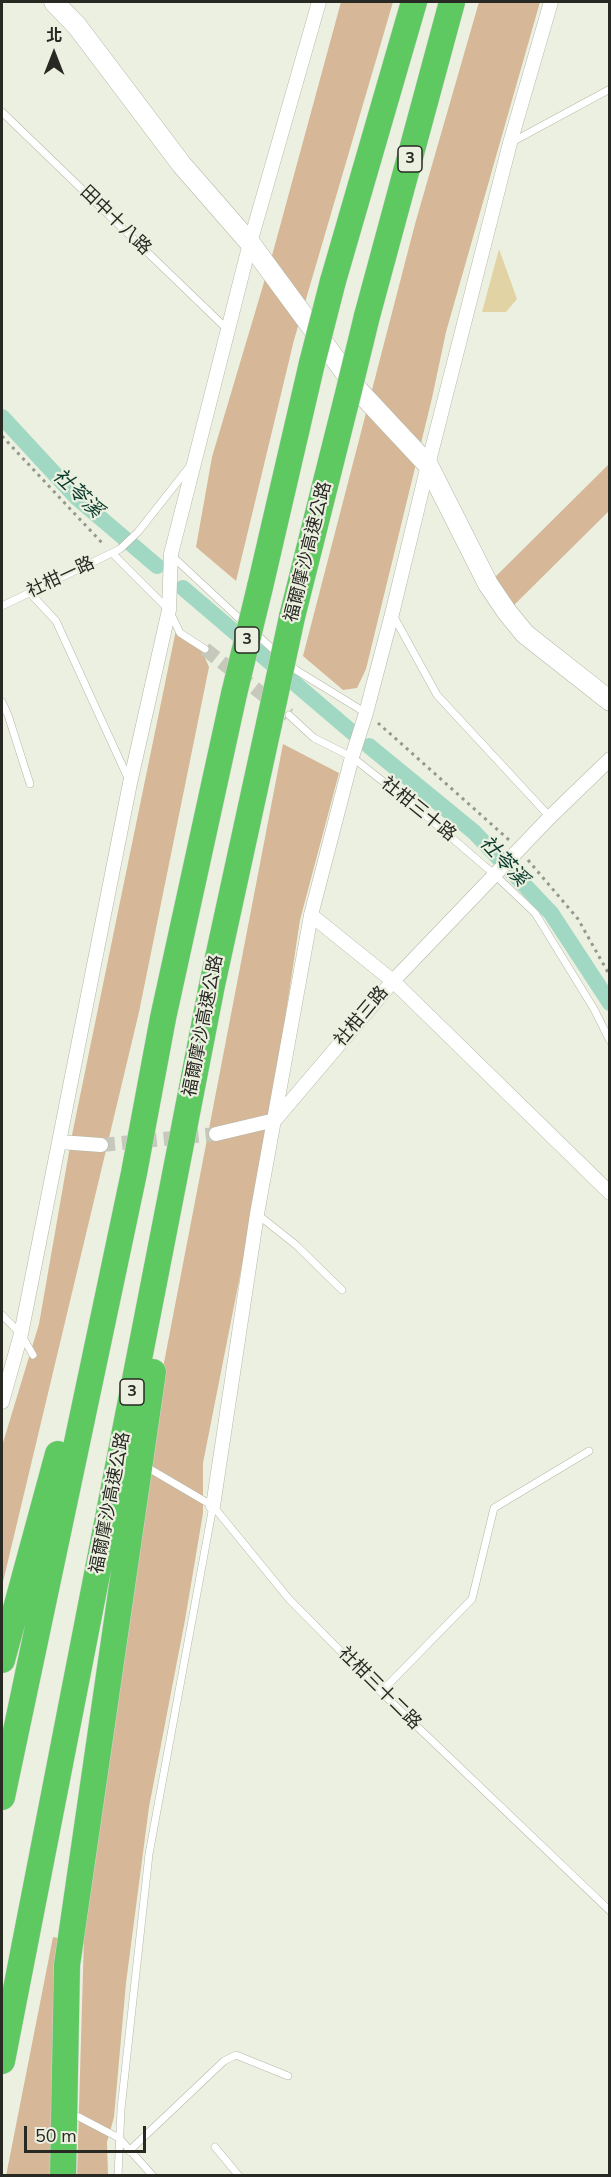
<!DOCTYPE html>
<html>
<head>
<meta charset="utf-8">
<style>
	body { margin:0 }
	#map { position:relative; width:611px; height:2177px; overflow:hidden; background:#ecf0e0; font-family:"Nunito Sans","Noto Sans TC",sans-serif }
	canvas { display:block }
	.frame { position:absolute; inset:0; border:3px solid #282923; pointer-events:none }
	.north { position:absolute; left:24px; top:24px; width:60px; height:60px; -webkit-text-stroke:4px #ecf0e0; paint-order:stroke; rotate:0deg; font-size:16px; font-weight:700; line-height:24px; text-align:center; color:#282923 }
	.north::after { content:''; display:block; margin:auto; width:21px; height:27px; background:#282923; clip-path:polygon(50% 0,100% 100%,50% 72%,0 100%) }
	.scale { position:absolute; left:24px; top:2126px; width:122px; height:27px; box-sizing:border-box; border:3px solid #282923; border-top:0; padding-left:8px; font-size:18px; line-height:21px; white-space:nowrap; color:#282923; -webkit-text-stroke:4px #ecf0e0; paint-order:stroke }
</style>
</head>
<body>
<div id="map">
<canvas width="611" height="2177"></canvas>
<div class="frame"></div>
<div class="north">北</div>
<div class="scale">50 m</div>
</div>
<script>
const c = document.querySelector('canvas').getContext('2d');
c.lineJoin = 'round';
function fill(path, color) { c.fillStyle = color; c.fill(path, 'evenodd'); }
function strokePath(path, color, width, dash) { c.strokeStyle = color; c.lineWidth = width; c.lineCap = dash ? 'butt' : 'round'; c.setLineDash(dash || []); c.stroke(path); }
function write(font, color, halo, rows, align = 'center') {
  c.font = font + ' "Nunito Sans","Noto Sans TC",sans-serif'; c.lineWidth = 4.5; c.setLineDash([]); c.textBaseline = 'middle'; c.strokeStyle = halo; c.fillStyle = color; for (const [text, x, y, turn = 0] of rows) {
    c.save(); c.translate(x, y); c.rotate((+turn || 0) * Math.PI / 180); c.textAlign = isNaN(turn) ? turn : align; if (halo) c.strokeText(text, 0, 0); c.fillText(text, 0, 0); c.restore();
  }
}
const green = new Path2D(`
	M341,2h52l-99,338 -58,241 -40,-34 16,-90 61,-205z
	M479,2h61l-94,330 -14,66 -66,271 -9,19 -14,2 -40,-34 112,-432z
	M609,464v47l-102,101 -19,-28z
	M176,630l22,12 11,25 -70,345 -137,574v-140l37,-122 33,-189z
	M283,744l56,29 -39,147 -33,219 -64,324v50l-18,107 -36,187 -23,176 -12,134 -7,25 1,33 -31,1 9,-307 41,-314z
	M53,1937l5,1 -5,105 -1,132 -46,1z`);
const canal = new Path2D(`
	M2,417l75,81 80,68
	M183,588l170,145
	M369,746l105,86 77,81 59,90`);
const building = new Path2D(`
	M499,249l18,50 -11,13h-24z`);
const streetTunnel = new Path2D(`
	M205,649l84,66
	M101,1145l115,-11`);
const path = new Path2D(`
	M2,436l101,108
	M378,723l131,117
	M528,860l50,59 32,57`);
const lane = new Path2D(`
	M2,112l227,219
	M512,142l98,-53
	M113,554l56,56 11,23 25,16
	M171,555l73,68
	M30,593l26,28 72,157
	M2,606l118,-57 18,-17 52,-66
	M394,617l43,78 113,122
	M254,632l23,21
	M288,663l8,7 70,43
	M2,702l6,13 22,69
	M289,715l25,23 38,19 71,56 72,62 40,38 59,96 16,32
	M257,1214l39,31 46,45
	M2,1315l19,19 12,21
	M150,1469l63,37 76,93 92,93 229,219
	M381,1692l91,-93 22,-91 95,-57
	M79,2117l40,21 34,38
	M215,2147l24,29
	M129,2151l95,-90 12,-6 52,21
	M118,2176l3,-67 28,-255 64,-348`);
const street = new Path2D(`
	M311,915l82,66 217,212
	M216,1134l59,-14 118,-139 157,-164 60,-58
	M60,1142l41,3
	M2,1402l19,-68 109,-551 39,-173 2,-56 79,-311 69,-241
	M213,1506l44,-292 54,-299 41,-158 14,-44 26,-99 36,-149 82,-322 41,-141`);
const secondary = new Path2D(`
	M54,2l23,24 105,139 68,78 108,147 70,75 60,119 19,28 18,22 85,67`);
const highway = new Path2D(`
	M333,281l81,-279
	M367,316l85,-314
	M260,587l52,-224
	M292,617l54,-215
	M2,1660l56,-206
	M2,1797l132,-624 29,-155 71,-324
	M2,2061l210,-1076 57,-261
	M63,2176l4,-211 86,-593`);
const highwayBridge = new Path2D(`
	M312,363l21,-82
	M346,402l21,-86
	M234,694l26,-107
	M269,724l23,-107`);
const shields = [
	[410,159,24],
	[247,640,24],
	[132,1392,24]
];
const shieldNames = [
	["3",410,159],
	["3",247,640],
	["3",132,1392]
];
const streetNames = [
	["田中十八路",115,221,44],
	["福爾摩沙高速公路",309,552,-76],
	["社柑一路",61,578,-25],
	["社柑三十路",418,810,39],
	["社柑三路",362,1017,-50],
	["福爾摩沙高速公路",204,1026,-79],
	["福爾摩沙高速公路",111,1503,-79],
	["社柑三十二路",379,1689,45]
];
const waterNames = [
	["社苓溪",77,494,44],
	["社苓溪",503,862,47]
];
fill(green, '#d6b798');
strokePath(canal, '#a0d8c3', 16);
fill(building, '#e1d3a3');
strokePath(streetTunnel, '#c5c8ba', 14, [14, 7]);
strokePath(lane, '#b4b8a8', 8);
strokePath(street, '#b4b8a8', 15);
strokePath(secondary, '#b4b8a8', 21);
strokePath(highway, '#d4d4d3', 27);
strokePath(path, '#95988c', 3, [3, 4.5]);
strokePath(lane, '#fff', 7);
strokePath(street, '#fff', 14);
strokePath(secondary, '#fff', 20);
strokePath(highway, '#5ec961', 26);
strokePath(highwayBridge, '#d4d4d3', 27, []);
strokePath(highwayBridge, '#5ec961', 26);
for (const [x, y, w] of shields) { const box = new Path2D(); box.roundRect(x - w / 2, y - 13, w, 26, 4.5); c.fillStyle = '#ecf0e0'; c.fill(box); strokePath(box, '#282923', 1.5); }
write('bold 16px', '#282923', null, shieldNames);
write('18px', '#282923', '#ecf0e0', streetNames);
write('italic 20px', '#083a2c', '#ecf0e0', waterNames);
</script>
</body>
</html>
